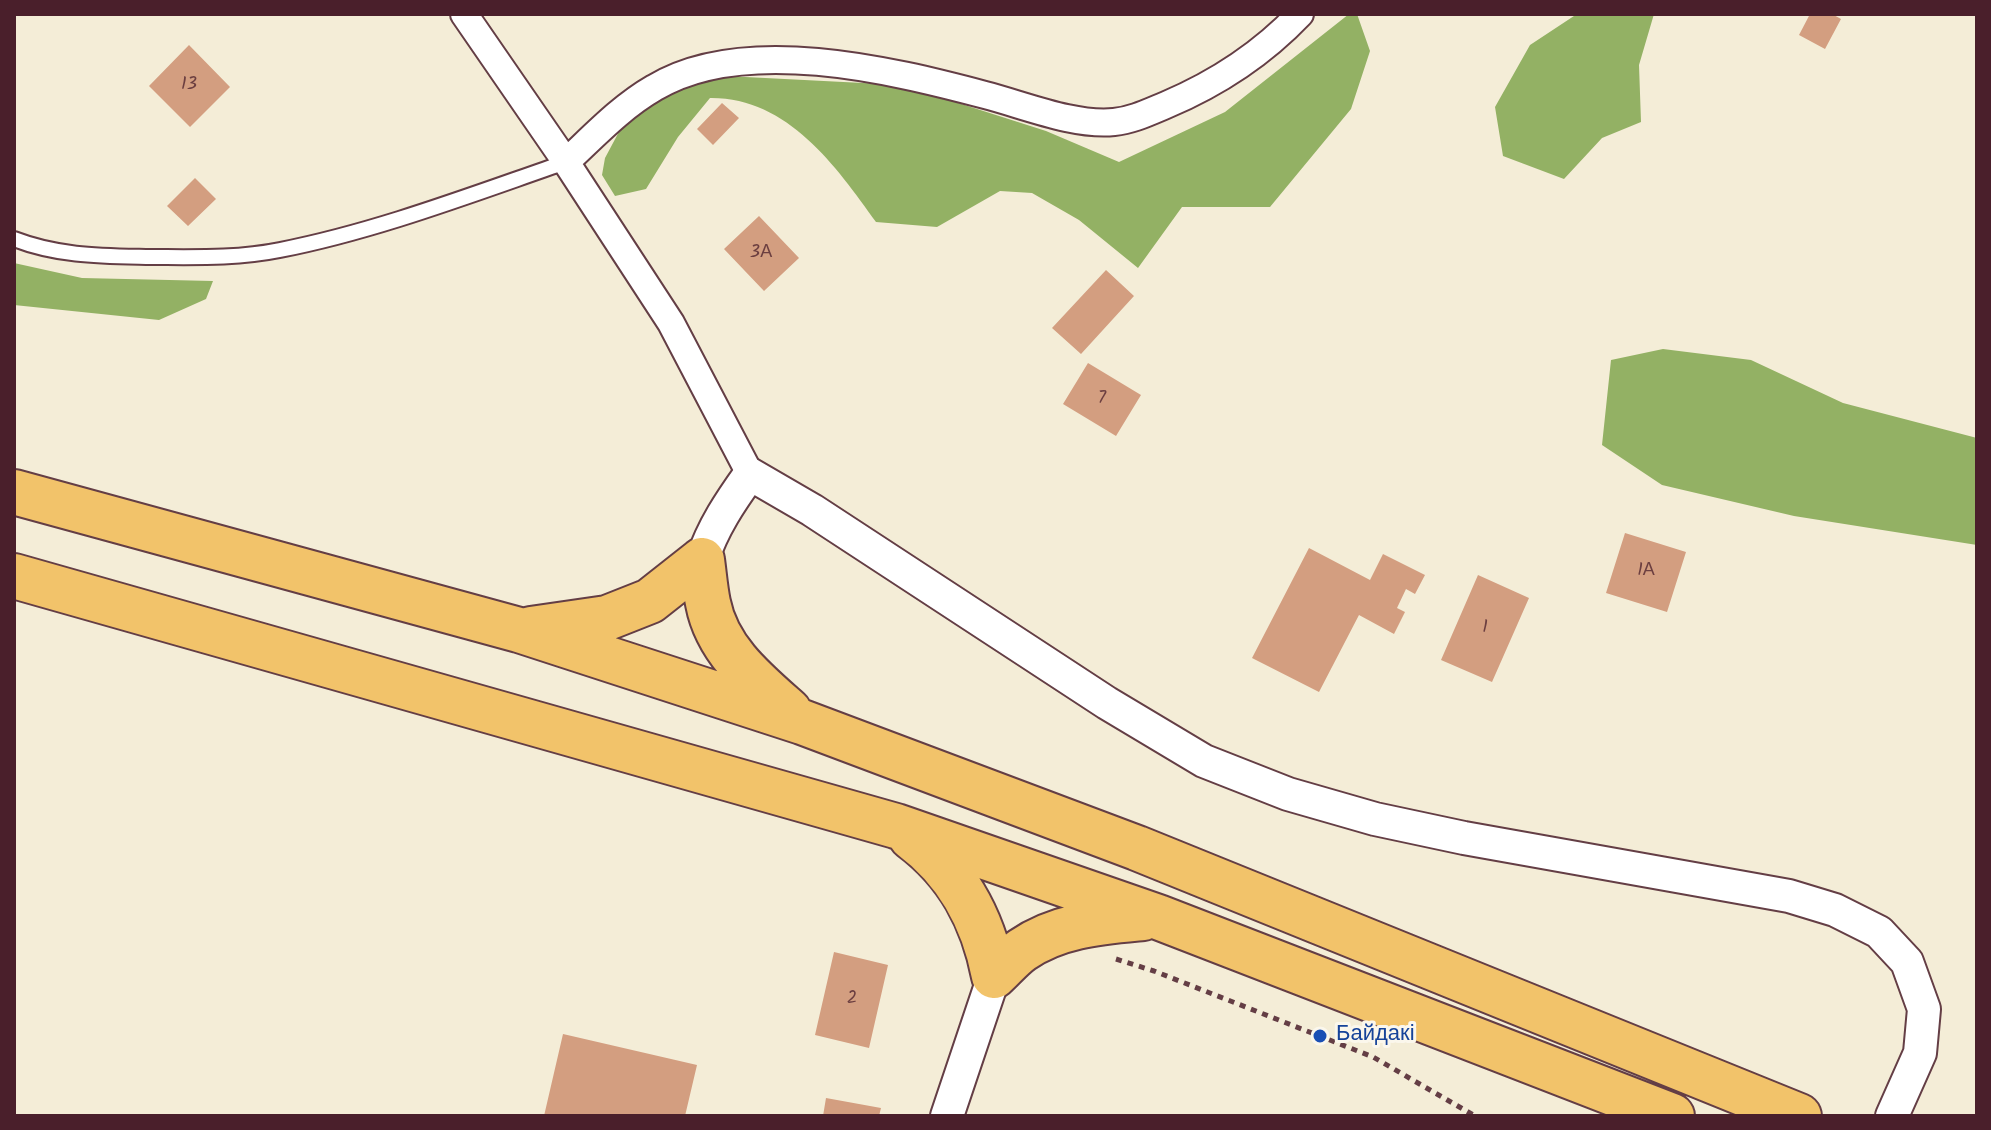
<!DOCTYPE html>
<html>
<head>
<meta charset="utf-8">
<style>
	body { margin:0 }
	#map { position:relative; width:1991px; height:1130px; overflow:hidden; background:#f4edd7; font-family:Kalam,sans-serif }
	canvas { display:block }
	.frame { position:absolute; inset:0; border:16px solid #4a1f2b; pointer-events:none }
</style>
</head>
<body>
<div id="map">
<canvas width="1991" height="1130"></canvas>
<div class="frame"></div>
</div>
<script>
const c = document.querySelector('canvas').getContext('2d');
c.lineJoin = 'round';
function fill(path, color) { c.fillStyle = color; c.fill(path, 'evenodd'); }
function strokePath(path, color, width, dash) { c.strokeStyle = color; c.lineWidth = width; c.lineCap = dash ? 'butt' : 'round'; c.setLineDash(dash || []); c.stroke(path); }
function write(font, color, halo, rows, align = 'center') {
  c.font = font + ' Kalam,sans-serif'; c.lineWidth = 6; c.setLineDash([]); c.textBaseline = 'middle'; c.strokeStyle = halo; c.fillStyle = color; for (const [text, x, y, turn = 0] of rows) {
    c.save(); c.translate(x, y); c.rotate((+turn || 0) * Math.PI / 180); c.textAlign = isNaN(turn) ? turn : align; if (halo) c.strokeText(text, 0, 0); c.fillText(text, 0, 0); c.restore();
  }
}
const forest = new Path2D(`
	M1349,14h8l13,37 -19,58 -81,98h-88l-44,61 -59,-48 -47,-27 -32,-2 -63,36 -61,-5c-40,-56 -89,-125 -166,-124l-32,39 -32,52 -31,7 -13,-21 3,-17 16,-30 49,-39 56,-13 176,9 144,46 73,31 106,-50z
	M1577,14h77l-15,51 2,57 -39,16 -38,41 -61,-23 -8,-49 35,-62z
	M14,263l68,15 131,3 -7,18 -47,21 -145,-15z
	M1663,349l88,11 92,43 134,35v107l-183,-29 -132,-31 -60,-40 9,-85z`);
const building = new Path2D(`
	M1810,14h22l9,5 -16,30 -26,-14z
	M189,45l41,42 -40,40 -41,-41z
	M722,103l17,15 -26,27 -16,-16z
	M195,178l21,21 -28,27 -21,-20z
	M759,216l40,42 -35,33 -40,-42z
	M1106,270l28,26 -53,58 -29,-26z
	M1088,363l53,32 -25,41 -53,-32z
	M1625,533l61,19 -19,60 -61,-19z
	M1309,548l61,32 13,-26 42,21 -10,19 -9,-5 -9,19 8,4 -11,22 -35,-19 -40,77 -67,-34z
	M1478,575l51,23 -37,84 -51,-22z
	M834,952l54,13 -19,83 -54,-13z
	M563,1034l134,31 -12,51h-141z
	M826,1098l55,10 -2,8h-56z`);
const path = new Path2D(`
	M1116,959l38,12 219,86 102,59`);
const service = new Path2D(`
	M14,239c44,17 86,17 132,18 45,0 90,2 134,-7 97,-19 193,-56 286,-88`);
const minor = new Path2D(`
	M464,14l102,148 105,161 79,151
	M566,162c28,-26 55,-55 88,-74 89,-54 237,-18 331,7 39,10 89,31 129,27 19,-2 35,-10 52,-17 52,-22 95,-50 134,-91`);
const tertiary = new Path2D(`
	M702,560c11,-33 28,-58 48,-86l62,36 295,193 97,58 84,33 87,25 89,19 325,58 46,14 44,22 28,30 17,47 -4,44 -28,63
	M947,1116l47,-140`);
const trunk = new Path2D(`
	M14,492l505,138 283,92 335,126 662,268
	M702,560c2,14 3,29 6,43 9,47 47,78 81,108
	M14,576l882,250 262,91 514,199
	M531,629l76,-11 43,-17 52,-41
	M911,837c47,35 72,82 83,139
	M994,976c9,-8 18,-19 28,-26 36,-25 79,-28 121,-32`);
const markers = [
	[1320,1036,8,"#1a4fb4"]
];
const numberNames = [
	["13",189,86],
	["3А",761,254],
	["7",1102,400],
	["1А",1646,572],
	["1",1485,629],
	["2",852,1000]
];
const transitNames = [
	["Байдакі",1336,1036]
];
fill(forest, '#93b164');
fill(building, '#d39e80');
strokePath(service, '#643e45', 18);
strokePath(minor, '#643e45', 30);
strokePath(tertiary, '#643e45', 36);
strokePath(trunk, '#643e45', 48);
strokePath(path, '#643e45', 5, [6, 6]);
strokePath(service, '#fff', 14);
strokePath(minor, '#fff', 26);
strokePath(tertiary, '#fff', 32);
strokePath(trunk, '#f2c36a', 44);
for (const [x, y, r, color] of markers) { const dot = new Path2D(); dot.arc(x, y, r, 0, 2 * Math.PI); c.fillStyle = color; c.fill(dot); strokePath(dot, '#fbf7ec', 3); }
write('18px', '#6c3f40', null, numberNames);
write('22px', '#164399', '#fbf7ec', transitNames, 'left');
</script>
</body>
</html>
